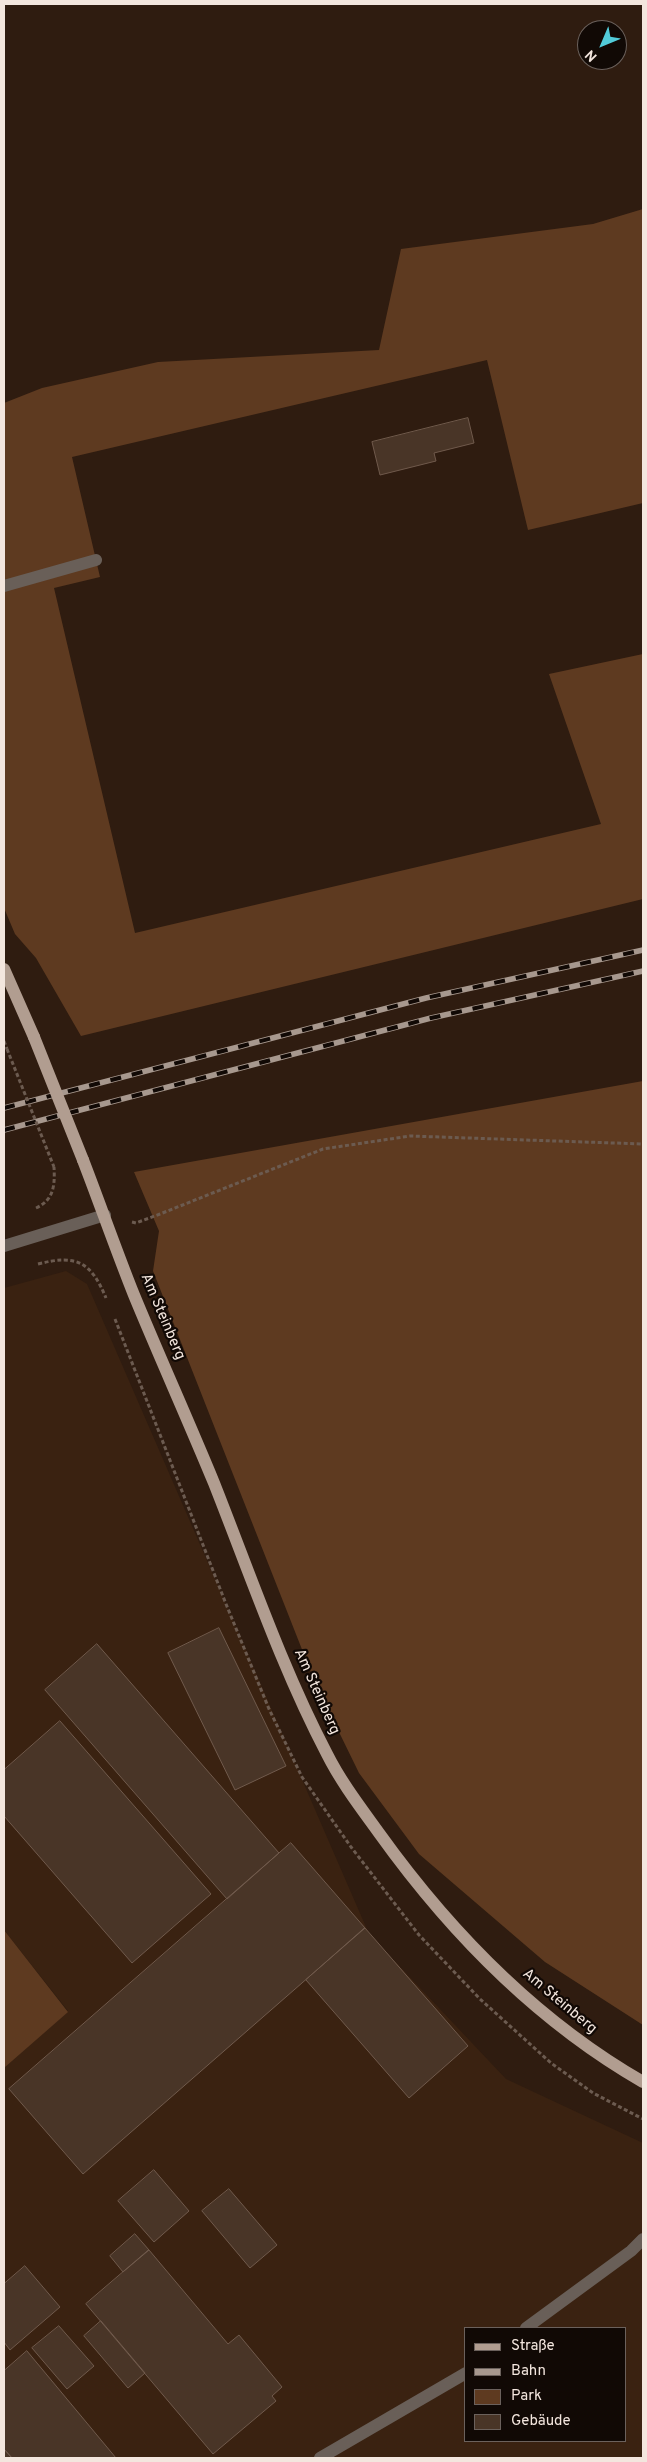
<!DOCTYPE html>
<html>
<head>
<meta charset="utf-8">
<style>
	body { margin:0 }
	#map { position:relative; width:647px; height:2462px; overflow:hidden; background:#2f1c10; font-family:Overpass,sans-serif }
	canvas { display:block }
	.frame { position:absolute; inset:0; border:5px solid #f3e6de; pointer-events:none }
	.legend { position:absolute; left:464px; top:2327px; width:162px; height:115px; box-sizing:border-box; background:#110905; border:1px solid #6b615c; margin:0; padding:6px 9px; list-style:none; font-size:15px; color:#f3e6de }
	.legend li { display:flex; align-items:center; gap:10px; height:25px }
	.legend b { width:25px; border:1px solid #6b615c }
	.north { position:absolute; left:577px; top:20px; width:50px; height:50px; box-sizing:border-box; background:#110905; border:1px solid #6b615c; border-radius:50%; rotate:225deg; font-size:14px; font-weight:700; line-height:20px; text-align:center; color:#f3e6de }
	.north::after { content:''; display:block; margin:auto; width:18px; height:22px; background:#52cbd9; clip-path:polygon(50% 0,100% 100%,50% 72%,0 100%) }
</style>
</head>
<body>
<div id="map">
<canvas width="647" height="2462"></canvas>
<div class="frame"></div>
<ul class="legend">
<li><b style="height:6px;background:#b19d90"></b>Straße</li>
<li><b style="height:6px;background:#a7988e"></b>Bahn</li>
<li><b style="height:14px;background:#5e3a20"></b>Park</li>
<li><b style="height:14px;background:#493527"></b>Gebäude</li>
</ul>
<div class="north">N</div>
</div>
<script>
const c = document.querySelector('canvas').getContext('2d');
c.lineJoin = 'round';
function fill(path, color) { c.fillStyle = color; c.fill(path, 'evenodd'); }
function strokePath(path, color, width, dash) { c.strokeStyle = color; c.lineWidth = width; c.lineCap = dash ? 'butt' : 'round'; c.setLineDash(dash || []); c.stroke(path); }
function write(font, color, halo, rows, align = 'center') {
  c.font = font + ' Overpass,sans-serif'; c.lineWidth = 4.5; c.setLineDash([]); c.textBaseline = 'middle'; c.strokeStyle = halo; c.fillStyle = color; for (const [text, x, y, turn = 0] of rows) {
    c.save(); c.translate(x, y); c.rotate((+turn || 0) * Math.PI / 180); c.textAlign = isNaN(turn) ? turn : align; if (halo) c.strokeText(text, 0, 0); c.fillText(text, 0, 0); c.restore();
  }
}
const built = new Path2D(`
	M66,1271l21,13 282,650 137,145 137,64v315h-639v-390l64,-57 -64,-81v-642zM466,2328h160v113h-160z`);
const green = new Path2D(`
	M643,209v294l-115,27 -41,-170 -415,97 28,120 -46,11 81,345 466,-109 -52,-150 94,-20v245l-562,137 -45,-78 -21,-24 -11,-26v-505l38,-15 116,-26 221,-12 22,-101 192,-25z
	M643,1081v944l-98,-63 -126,-108 -60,-81 -43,-88 -163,-414 6,-40 -25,-59z
	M4,1930l64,82 -64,56z`);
const building = new Path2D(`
	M468,418l6,25 -40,10 2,8 -56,14 -8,-33z
	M219,1628l67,138 -51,24 -67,-137z
	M97,1644l182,209 -52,46 -182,-209z
	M60,1721l151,173 -79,69 -128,-147v-46z
	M291,1843l74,85 -282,246 -74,-85z
	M365,1928l103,118 -59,52 -103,-118z
	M154,2170l35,41 -35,31 -36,-41z
	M229,2189l48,56 -27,23 -48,-57z
	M135,2234l14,16 -26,22 -13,-16z
	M149,2250l79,94 11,-9 43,52 -10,9 4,5 -63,53 -127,-150z
	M25,2266l35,41 -50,43 -6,-8v-58z
	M101,2321l44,52 -17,15 -44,-52z
	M59,2326l35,40 -27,23 -35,-41z
	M27,2351l89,107h-104l-8,-9v-78z
	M4,2449l8,9h-8z`);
const path = new Path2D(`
	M4,1041l3,8
	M36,1208c18,-8 19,-23 18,-41
	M132,1222l4,1 24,-9 163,-65 87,-13 233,8
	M38,1264c39,-10 53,-2 68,34
	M115,1319l111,285 43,105 33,68 49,70 68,88 61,64 71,64 42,30 50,26`);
const minor = new Path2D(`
	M4,586l92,-26
	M4,1246l101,-31
	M526,2328l105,-77 12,-12
	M320,2458l146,-85`);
const major = new Path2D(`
	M4,969l30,68
	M83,1160c17,44 33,90 51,135 26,63 54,125 80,188 36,91 68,185 113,271 14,28 34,54 52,79 71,99 158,188 264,249`);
const rail = new Path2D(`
	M4,1108l422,-110 217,-48
	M4,1130l427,-112 212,-47`);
const pathBridge = new Path2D(`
	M7,1049l47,118`);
const majorBridge = new Path2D(`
	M34,1037l49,123`);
const streetNames = [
	["Am Steinberg",162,1317,67],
	["Am Steinberg",316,1692,66],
	["Am Steinberg",559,2002,40]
];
fill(built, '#3a2211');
fill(green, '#5e3a20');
fill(building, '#493527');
strokePath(building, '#705a4c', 1);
strokePath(path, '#6c5b50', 3, [4, 2.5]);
strokePath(minor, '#695f58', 12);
strokePath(major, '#b19d90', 12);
strokePath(rail, '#a7988e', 5.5);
strokePath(rail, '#110905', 4, [11]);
strokePath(pathBridge, '#6c5b50', 3, [4, 2.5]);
strokePath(majorBridge, '#b19d90', 12);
write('15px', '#f3e6de', '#110905', streetNames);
</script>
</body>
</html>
